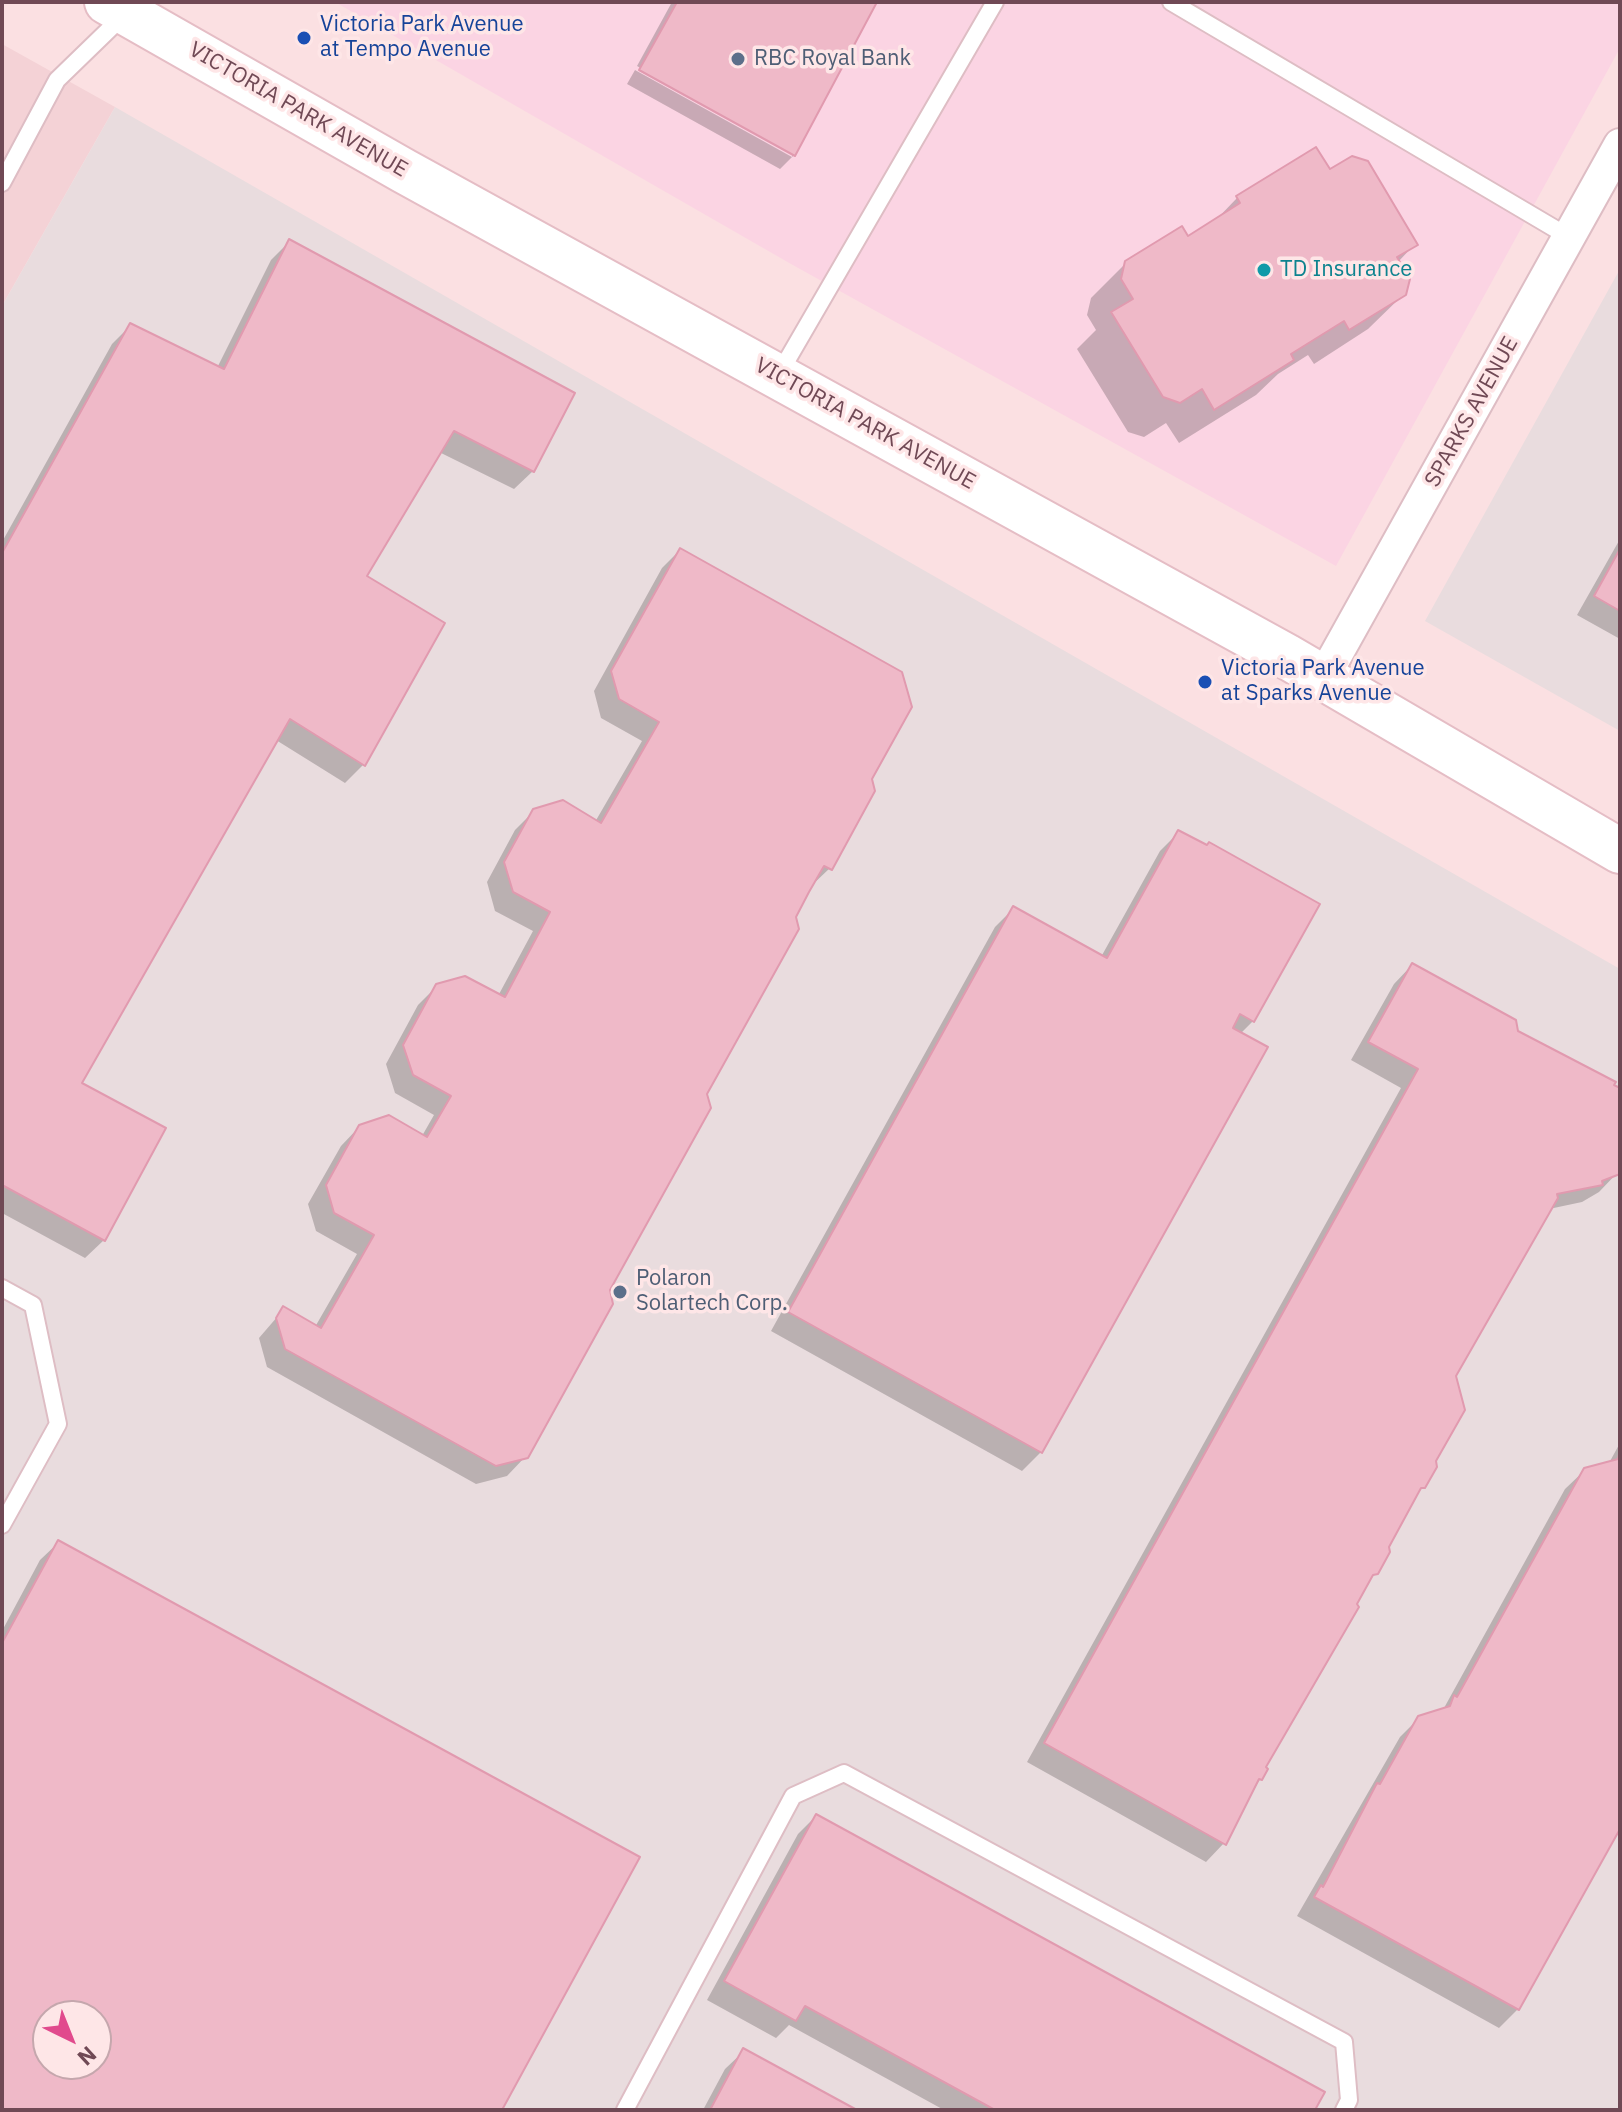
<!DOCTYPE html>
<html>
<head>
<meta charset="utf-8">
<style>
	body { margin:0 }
	#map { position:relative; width:1622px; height:2112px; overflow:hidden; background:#fbe0e2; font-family:"IBM Plex Sans",sans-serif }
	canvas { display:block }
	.frame { position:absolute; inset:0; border:4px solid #704955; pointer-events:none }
	.north { position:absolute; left:32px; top:2000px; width:80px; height:80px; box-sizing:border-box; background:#fee6e7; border:2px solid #c5a7ad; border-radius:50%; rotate:137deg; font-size:22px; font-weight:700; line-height:32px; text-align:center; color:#704955 }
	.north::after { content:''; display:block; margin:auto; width:28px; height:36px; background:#e14a8d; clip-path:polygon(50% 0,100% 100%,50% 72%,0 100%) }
</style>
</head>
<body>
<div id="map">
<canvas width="1622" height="2112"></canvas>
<div class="frame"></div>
<div class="north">N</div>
</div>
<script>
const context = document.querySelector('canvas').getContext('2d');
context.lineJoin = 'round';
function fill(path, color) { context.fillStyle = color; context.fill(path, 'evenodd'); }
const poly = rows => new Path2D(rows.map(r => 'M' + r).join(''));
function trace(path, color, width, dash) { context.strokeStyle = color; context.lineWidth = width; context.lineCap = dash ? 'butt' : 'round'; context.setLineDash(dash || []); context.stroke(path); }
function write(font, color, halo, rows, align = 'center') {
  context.font = font + ' "IBM Plex Sans",sans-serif'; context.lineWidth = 7; context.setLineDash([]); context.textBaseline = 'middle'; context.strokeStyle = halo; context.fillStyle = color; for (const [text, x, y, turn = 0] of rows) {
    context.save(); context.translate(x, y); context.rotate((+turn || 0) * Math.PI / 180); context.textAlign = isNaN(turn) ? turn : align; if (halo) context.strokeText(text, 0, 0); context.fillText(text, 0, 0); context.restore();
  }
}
fill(poly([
	[2,44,115,107,2,306]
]), '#f4d2d6');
fill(poly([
	[335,2,1620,2,1620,48,1336,566,791,264]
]), '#fbd4e3');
fill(poly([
	[115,107,1620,969,1620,2110,2,2110,2,306],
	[48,2016,96,2016,96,2064,48,2064],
	[1620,269,1620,731,1425,621]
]), '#e9dcde');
fill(poly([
	[672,2,877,2,794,155,780,169,627,84,635,70,792,157,792,152,637,66],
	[1315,150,1329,172,1415,244,1398,262,1404,294,1368,329,1314,364,1308,355,1278,374,1256,395,1179,443,1166,423,1144,437,1128,432,1077,349,1096,330,1087,315,1091,298,1127,262,1187,238,1213,223,1237,198],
	[289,242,533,471,514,489,439,452,364,576,364,764,345,783,276,740,79,1084,104,1240,85,1258,2,1213,2,542,112,344,130,326,217,368,271,260],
	[1620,539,1620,639,1577,615],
	[680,550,870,778,830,868,811,886,526,1456,507,1476,476,1484,267,1367,259,1338,284,1309,315,1327,357,1254,316,1231,308,1204,341,1146,360,1126,422,1136,434,1115,395,1093,386,1064,418,1005,437,986,498,996,533,931,495,911,487,882,515,830,534,811,595,822,642,741,601,718,594,691,662,568],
	[1179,832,1253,1021,1240,1034,1041,1452,1022,1471,771,1331,995,927,1014,908,1101,957,1160,851],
	[1412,965,1516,1032,1620,1091,1620,1170,1599,1192,1582,1202,1549,1209,1454,1376,1434,1461,1424,1486,1416,1495,1376,1573,1367,1582,1263,1768,1260,1779,1224,1843,1206,1862,1027,1762,1401,1088,1351,1060,1394,984],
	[1620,1443,1620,1825,1518,2009,1499,2028,1297,1916,1400,1737,1419,1718,1444,1708,1565,1489,1585,1470,1609,1463],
	[59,1542,500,2110,2,2110,2,1631,40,1560],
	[48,2016,96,2016,96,2064,48,2064],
	[816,1816,1313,2110,944,2110,789,2025,776,2038,707,2000,798,1834],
	[744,2051,853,2110,703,2110,725,2069]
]), '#0003');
const building = poly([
	[677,2,877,2,795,156,639,70,677,2],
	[1316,147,1330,169,1352,156,1368,161,1418,245,1397,257,1410,279,1406,295,1349,330,1344,321,1291,354,1294,360,1214,410,1202,389,1180,403,1163,397,1111,312,1133,299,1121,279,1125,261,1182,226,1188,236,1240,203,1236,196,1316,147],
	[289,239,575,393,534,472,454,431,367,576,445,623,365,766,290,719,82,1083,166,1128,105,1241,2,1185,2,553,130,323,224,369,289,239],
	[680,548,902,672,912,707,872,779,875,791,832,870,824,866,809,892,796,917,799,929,707,1094,711,1108,610,1290,613,1304,528,1458,496,1466,285,1349,276,1318,283,1306,321,1328,374,1235,334,1213,326,1185,359,1125,389,1115,427,1137,451,1096,413,1075,403,1045,436,984,465,976,505,997,550,912,513,892,504,862,533,809,563,800,601,823,659,722,619,699,611,671,680,548],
	[1620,549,1620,611,1594,596,1620,549],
	[1178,830,1207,845,1209,842,1320,904,1254,1022,1240,1014,1233,1028,1268,1047,1042,1453,788,1312,1013,906,1107,958,1178,830],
	[1412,963,1516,1020,1518,1031,1616,1082,1614,1085,1620,1088,1620,1174,1602,1181,1603,1185,1557,1194,1558,1198,1456,1376,1465,1410,1436,1461,1437,1467,1425,1488,1421,1488,1389,1547,1390,1552,1378,1574,1373,1575,1357,1604,1359,1607,1266,1767,1268,1769,1262,1780,1259,1779,1226,1845,1044,1743,1418,1069,1368,1042,1412,963],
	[1620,1450,1620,1829,1519,2010,1314,1897,1321,1885,1323,1887,1377,1783,1380,1784,1418,1716,1450,1706,1454,1695,1457,1697,1584,1468,1618,1459,1620,1450],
	[58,1540,640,1857,502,2110,2,2110,2,1643,58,1540],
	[48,2016,96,2016,96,2064,48,2064,48,2016],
	[816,1814,1325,2092,1315,2110,995,2110,805,2006,796,2021,724,1981,816,1814],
	[743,2048,857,2110,710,2110,743,2048]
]);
fill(building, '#efb9c8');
trace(building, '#e19aaf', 2);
const service = poly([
	[1171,2,1569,237],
	[2,183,57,80,124,15],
	[779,374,995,2],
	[2,1288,33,1305,58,1424,2,1525],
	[625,2110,793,1796,844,1773,1344,2042,1349,2100,1344,2110]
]);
const minor = poly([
	[1323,678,1620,145]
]);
const secondary = poly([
	[107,2,404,171,1286,656,1620,851]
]);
trace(service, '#debdc4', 20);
trace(minor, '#debdc4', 36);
trace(secondary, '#e5bdc5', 48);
trace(service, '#fff', 16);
trace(minor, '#fff', 32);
trace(secondary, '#fff', 44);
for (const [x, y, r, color] of [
	[304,38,8,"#1a4fb4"],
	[738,59,8,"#5c6f8a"],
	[1264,270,8,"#0f9aa8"],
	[1205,682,8,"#1a4fb4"],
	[620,1292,8,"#5c6f8a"]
]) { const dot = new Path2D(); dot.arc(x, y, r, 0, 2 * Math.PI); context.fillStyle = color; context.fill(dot); trace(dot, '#fee6e7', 3); }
write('22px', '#164399', '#fee6e7', [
	["Victoria Park Avenue",320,25],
	["at Tempo Avenue",320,50],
	["Victoria Park Avenue",1221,669],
	["at Sparks Avenue",1221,694]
], 'left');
write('22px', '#4e5e75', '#fee6e7', [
	["RBC Royal Bank",754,59],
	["Polaron",636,1279],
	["Solartech Corp.",636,1304]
], 'left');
write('22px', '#704955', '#fee6e7', [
	["VICTORIA PARK AVENUE",298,110,30],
	["SPARKS AVENUE",1472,412,-61],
	["VICTORIA PARK AVENUE",865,424,29]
]);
write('22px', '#0d838f', '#fee6e7', [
	["TD Insurance",1280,270]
], 'left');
</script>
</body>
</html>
